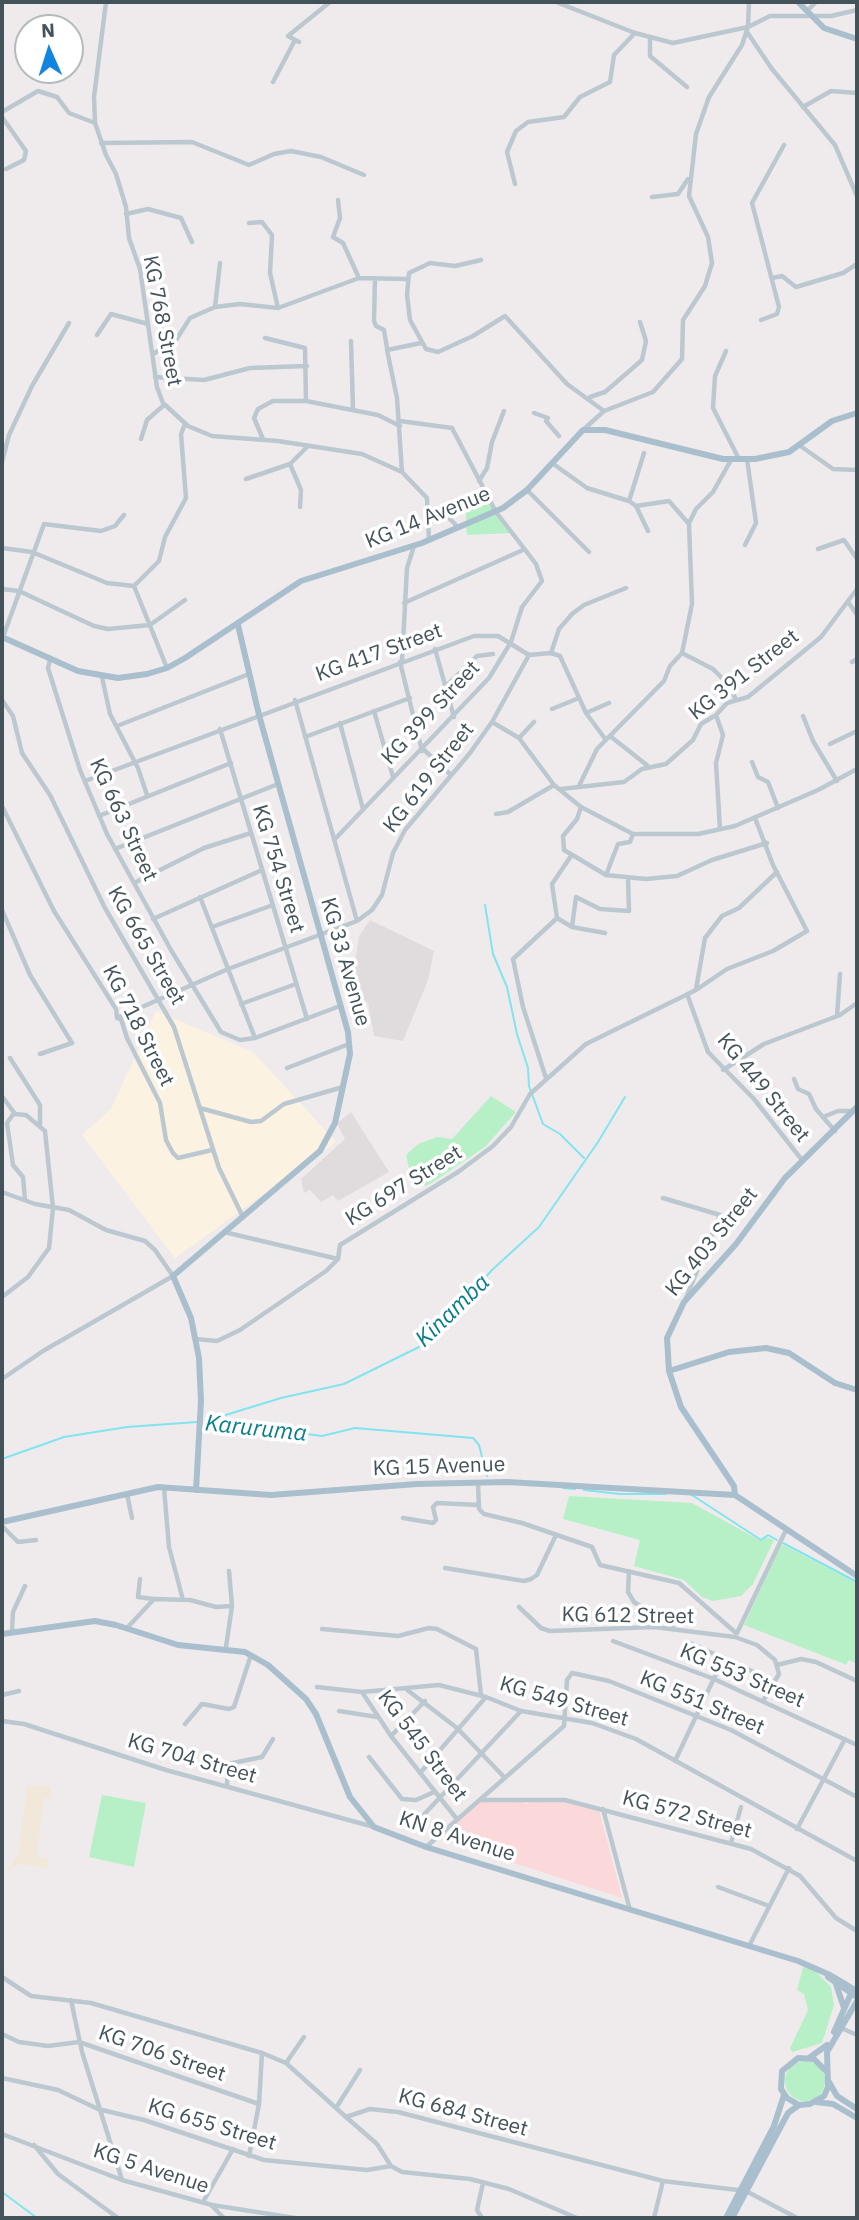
<!DOCTYPE html>
<html>
<head>
<meta charset="utf-8">
<style>
	body { margin:0 }
	#map { position:relative; width:859px; height:2220px; overflow:hidden; background:#efebec; font-family:"IBM Plex Sans",sans-serif }
	canvas { display:block }
	.frame { position:absolute; inset:0; border:4px solid #44525a; pointer-events:none }
	.north { position:absolute; left:14px; top:14px; width:70px; height:70px; box-sizing:border-box; background:#fff; border:2px solid #b4babd; border-radius:50%; rotate:357deg; font-size:19px; font-weight:700; line-height:28px; text-align:center; color:#44525a }
	.north::after { content:''; display:block; margin:auto; width:24px; height:32px; background:#1284e2; clip-path:polygon(50% 0,100% 100%,50% 72%,0 100%) }
</style>
</head>
<body>
<div id="map">
<canvas width="859" height="2220"></canvas>
<div class="frame"></div>
<div class="north">N</div>
</div>
<script>
const context = document.querySelector('canvas').getContext('2d');
context.lineJoin = 'round';
function fill(path, color) { context.fillStyle = color; context.fill(path, 'evenodd'); }
const poly = rows => new Path2D(rows.map(r => 'M' + r).join(''));
function trace(path, color, width, dash) { context.strokeStyle = color; context.lineWidth = width; context.lineCap = dash ? 'butt' : 'round'; context.setLineDash(dash || []); context.stroke(path); }
function write(font, color, halo, rows, align = 'center') {
  context.font = font + ' "IBM Plex Sans",sans-serif'; context.lineWidth = 7; context.setLineDash([]); context.textBaseline = 'middle'; context.strokeStyle = halo; context.fillStyle = color; for (const [text, x, y, turn = 0] of rows) {
    context.save(); context.translate(x, y); context.rotate((+turn || 0) * Math.PI / 180); context.textAlign = isNaN(turn) ? turn : align; if (halo) context.strokeText(text, 0, 0); context.fillText(text, 0, 0); context.restore();
  }
}
fill(poly([
	[156,1011,253,1052,336,1142,175,1258,82,1135,111,1109]
]), '#fcf2e2');
fill(poly([
	[370,920,434,951,428,980,403,1041,374,1036,368,1003,363,999,354,969,359,936],
	[351,1112,389,1172,338,1201,333,1195,321,1202,310,1190,304,1193,301,1179,345,1139,337,1123]
]), '#e0dcde');
fill(poly([
	[482,1799,523,1800,526,1804,536,1800,565,1800,599,1810,622,1898,440,1839]
]), '#fbd9da');
fill(poly([
	[484,494,494,511,466,523,466,502],
	[495,513,511,533,467,535,466,526],
	[491,1096,516,1112,485,1147,433,1182,426,1186,418,1183,410,1172,406,1155,418,1144,437,1137,452,1139],
	[569,1496,692,1503,761,1541,766,1537,774,1540,753,1584,741,1596,713,1601,702,1597,684,1580,634,1566,640,1540,563,1519],
	[781,1544,857,1583,857,1664,849,1660,846,1665,842,1663,744,1625],
	[102,1795,146,1803,134,1867,89,1857],
	[803,1967,814,1970,831,1987,834,2005,822,2043,792,2052,790,2048,808,2010,804,1994,797,1990],
	'785 2081a20 20 0 1 1 40 0a20 20 0 1 1-40 0Z'
]), '#b7f0c6');
fill(poly([
	[27,1785,50,1786,52,1799,44,1798,37,1857,48,1859,47,1868,20,1864,7,1870,18,1855]
]), '#f2e8da');
trace(poly([
	[485,905,493,954,507,987,517,1034,528,1068,529,1086,543,1124,560,1134,584,1158],
	[206,1421,281,1398,344,1384,419,1347,436,1333,492,1270,539,1227,598,1142,625,1097],
	[210,1421,322,1436,355,1428,473,1438,479,1445,487,1476],
	[2,1459,64,1437,127,1427,197,1422],
	[563,1488,575,1489],
	[584,1490,620,1494,666,1494],
	[692,1495,761,1540,768,1535,777,1540],
	[783,1543,857,1582],
	[2,2192,37,2218]
]), '#82e4ee', 2);
trace(poly([
	[106,2,94,97,95,123,106,155,116,174,126,207,129,238,140,269,157,387,163,403,188,426,212,436,278,441,362,454,402,472,427,498,429,540],
	[556,2,635,33,673,43,748,27,770,16,831,16,857,10],
	[807,11,816,2],
	[747,32,772,69,835,145,857,196],
	[650,38,650,56,687,87],
	[299,42,288,36,330,2],
	[273,82,295,40],
	[803,107,831,91,857,93],
	[2,112,38,91,57,97,69,113,95,123],
	[2,117,26,151,24,160,6,169],
	[101,143,192,142,249,165,274,154,291,151,321,157,364,175],
	[515,184,507,152,516,131,528,122,564,117,580,97,610,82,614,55,635,33],
	[652,197,678,194,688,179],
	[338,200,340,218,333,237,343,243,359,278],
	[126,214,148,209,181,218,192,242],
	[249,223,262,222,272,235,270,273,278,308],
	[481,260,455,266,430,263,409,273,407,295,410,320,426,349,438,352,473,336,505,316,567,384,604,411],
	[375,278,374,321,376,326,384,330,387,348],
	[772,278,782,276,796,287,843,273,857,264],
	[215,307,220,263],
	[761,320,777,314,779,307,752,203,784,145],
	[97,335,111,314,148,324],
	[265,338,305,348,306,401,378,415,400,426],
	[351,341,353,409],
	[726,351,715,376,713,408,739,459],
	[153,354,176,340,190,318,215,307,240,304,278,308,359,278,406,279],
	[155,377,204,380,250,368,307,366],
	[590,397,605,392,642,360,646,341,640,322],
	[534,413,548,418,546,421,559,436],
	[584,429,604,411,653,392,682,359,683,320,705,286,712,263,708,237,689,196,696,134,709,97,742,45,748,27,749,2],
	[141,439,147,420,164,405],
	[263,439,254,418,258,409,273,401,306,401],
	[799,445,833,469,857,470],
	[2,462,9,435,32,386,69,323],
	[552,463,587,488,629,501,636,506,669,501,689,524,692,604,682,653,670,666,664,681,597,749,579,786],
	[290,464,301,490,300,507],
	[402,472,397,398,387,350,421,343],
	[246,479,290,464,308,446],
	[479,481,487,468,492,442,504,411],
	[527,490,589,552],
	[629,501,644,453],
	[636,506,648,531],
	[430,510,449,518,458,527],
	[689,523,696,509,713,492,731,460],
	[745,545,756,523,747,459],
	[2,548,32,552,107,583,134,586],
	[818,549,844,540,857,559],
	[134,586,159,561,165,537,186,498,181,434,185,424],
	[134,586,167,668],
	[2,589,19,591,94,626,108,629,150,625,185,600],
	[404,603,523,550],
	[849,603,857,615],
	[3,637,44,524,101,531,115,526,124,515],
	[435,649,454,717],
	[551,653,560,656,586,713,606,740],
	[551,653,559,629,572,614,584,605,626,588],
	[682,653,713,669,729,685,736,700],
	[50,660,48,668,80,770,107,834,171,950,221,1032,240,1040,255,1038,340,1006],
	[402,661,407,568,414,546],
	[400,662,422,751],
	[852,662,857,659],
	[102,677,110,714,138,768,147,795],
	[445,687,477,656,493,654],
	[2,700,13,716,22,753,50,795,105,908,174,1027,219,1168,243,1217],
	[295,700,357,921],
	[552,709,579,698],
	[374,711,393,777],
	[586,713,609,703],
	[716,715,723,735,716,763,720,829],
	[803,716,813,741,837,781],
	[492,722,519,738,554,785,581,807,633,834,698,834,735,826,818,790,857,769],
	[340,723,363,809],
	[117,726,249,674],
	[220,729,307,1019],
	[610,736,648,766],
	[305,737,410,698],
	[519,738,534,722],
	[830,744,857,731],
	[423,749,451,775],
	[752,762,758,777,768,782,778,808],
	[85,781,474,636,498,636,529,655,551,653],
	[561,789,624,782,642,769,666,764,693,740,701,724,716,715,727,703,748,697,821,637,857,589],
	[2,806,54,911,116,1009,117,1018,121,1019,127,1038,160,1103,166,1140,173,1153,178,1158,212,1150],
	[581,807,577,819,563,836,564,850,606,875,646,879,677,876,712,860,767,843],
	[496,814,508,812,554,785],
	[99,816,231,763],
	[335,839,489,678,511,642,522,607,542,581,536,564,496,512,452,428,400,421],
	[115,849,278,784],
	[571,856,552,884,557,918,572,927,605,933],
	[606,875,618,844,630,842,633,834],
	[134,883,204,848,251,833],
	[200,897,255,1038],
	[2,910,30,975,72,1043,40,1054],
	[153,919,262,870],
	[212,927,273,905],
	[572,927,576,897,600,909,629,911,628,877],
	[696,989,705,938,722,916,739,908,777,872],
	[687,994,708,1052,754,1099,802,1160],
	[241,1004,296,984],
	[837,1016,840,974],
	[117,1018,228,969,357,921,372,910,382,895,393,853,405,830,470,753,492,722,529,655],
	[10,1058,40,1105,40,1124],
	[287,1068,349,1044],
	[723,1070,764,1044,840,1015,857,1003],
	[546,1078,523,1007,513,959,557,918],
	[794,1079,798,1089,809,1094,816,1109,835,1131],
	[2,1096,15,1114,26,1115,45,1131,53,1208,49,1248,28,1277,2,1297],
	[200,1108,251,1122,261,1121,284,1104,343,1087],
	[14,1113,7,1123,13,1165,23,1177,25,1200],
	[823,1117,838,1111,854,1111],
	[2,1192,35,1204,69,1210,106,1230,145,1241,155,1250,173,1276,43,1351,2,1379],
	[663,1198,720,1215,686,1298],
	[224,1232,338,1259],
	[196,1339,217,1341,240,1330,326,1271,338,1259,340,1245,458,1172,493,1146,511,1127,530,1094,586,1044,696,990,727,969,773,951,807,931,773,865,755,818],
	[478,1483,479,1509,484,1514,522,1523,592,1547,600,1565,679,1583,736,1633],
	[164,1488,169,1547,183,1600],
	[127,1494,132,1518],
	[403,1518,433,1523,436,1520,433,1507,437,1503,479,1505],
	[2,1526,18,1542,36,1540],
	[445,1568,524,1581,531,1579,537,1575,556,1535],
	[629,1571,628,1592,634,1602,673,1627],
	[140,1579,138,1597,153,1599],
	[519,1607,541,1628,550,1631,654,1627,735,1637,757,1645,775,1660,779,1674,763,1701],
	[127,1628,154,1599,190,1600,216,1607,232,1606],
	[322,1629,398,1636,429,1628,437,1629,476,1649,481,1695],
	[12,1632,13,1612,25,1586],
	[737,1633,786,1530],
	[613,1641,714,1679,857,1745],
	[690,1643,756,1673],
	[226,1647,232,1606,229,1571],
	[777,1665,801,1659,816,1662,857,1681],
	[317,1687,362,1692,439,1685,486,1697,521,1711,592,1723,636,1739,857,1861],
	[406,1689,457,1728,505,1778],
	[362,1692,391,1736,456,1818],
	[2,1695,19,1691],
	[339,1711,377,1717],
	[2,1721,24,1724,166,1770,374,1827],
	[185,1724,202,1704,229,1709,234,1707,251,1655],
	[391,1736,425,1701],
	[369,1757,402,1799,416,1800,434,1792],
	[675,1761,724,1657],
	[420,1773,486,1697],
	[227,1785,228,1764,262,1757,273,1739],
	[480,1800,565,1800,751,1849,800,1876,836,1918,857,1931],
	[603,1809,630,1910],
	[416,1823,521,1711],
	[797,1829,845,1739],
	[731,1843,741,1807],
	[426,1847,564,1726,567,1680,572,1673,609,1681,731,1730,857,1797],
	[718,1887,769,1906],
	[749,1946,789,1868],
	[2,1977,31,1996,91,2003,262,2053,286,2063,346,2117,370,2109,398,2112,663,2181,746,2191,797,2218],
	[71,2000,82,2052,122,2180],
	[839,2027,857,2035],
	[2,2034,19,2042,48,2046,79,2042,259,2104,249,2156],
	[286,2063,304,2037],
	[2,2078,58,2090,98,2109,144,2120,264,2160,367,2170,391,2166,402,2172,470,2179,509,2189,577,2218],
	[259,2104,262,2053],
	[336,2108,360,2070],
	[346,2117,377,2144,391,2166],
	[2,2134,122,2180,212,2205,295,2218],
	[34,2145,58,2174,118,2218],
	[203,2202,233,2149],
	[212,2206,224,2218],
	[482,2218,477,2210,483,2183],
	[654,2218,663,2181]
]), '#bcc8cf', 4.5);
trace(poly([
	[798,2,824,28,857,39],
	[2,637,78,671,118,678,147,674,167,668,185,658,301,581,422,543,503,508,527,490,583,430,605,430,723,459,755,459,789,452,832,421,857,413],
	[669,1371,729,1352,766,1348,789,1353,835,1383,857,1390],
	[196,1490,201,1401,199,1358,191,1318,173,1276,320,1151,335,1123,350,1054,348,1032,259,715,238,625],
	[735,1495,734,1486,681,1407,669,1371,667,1338,684,1302,736,1244,785,1178,857,1107],
	[2,1522,158,1487,271,1495,417,1484,507,1482,735,1495,857,1576],
	[2,1634,95,1621,116,1625,178,1645,245,1652,268,1665,306,1699,316,1714,350,1797,374,1827,426,1847,798,1961,830,1975,857,1991],
	[828,1977,857,1997],
	[836,1984,844,2008],
	[834,2032,853,1989],
	[809,2058,827,2045],
	[826,2071,814,2059,798,2058,782,2071,781,2089,787,2098,799,2105,810,2104,824,2096,828,2087,827,2052,857,2001],
	[829,2082,837,2096,857,2109],
	[816,2102,833,2104,857,2118],
	[726,2218,774,2126,784,2095],
	[732,2218,788,2113,799,2105]
]), '#aabfcd', 6);
write('21px', '#44525a', '#fff', [
	["KG 768 Street",162,321,79],
	["KG 14 Avenue",428,518,-22],
	["KG 417 Street",379,653,-20],
	["KG 391 Street",744,675,-38],
	["KG 399 Street",431,713,-47],
	["KG 619 Street",429,778,-52],
	["KG 663 Street",123,820,65],
	["KG 754 Street",278,869,73],
	["KG 665 Street",146,946,60],
	["KG 33 Avenue",345,962,74],
	["KG 718 Street",138,1026,63],
	["KG 449 Street",763,1088,51],
	["KG 697 Street",404,1186,-32],
	["KG 403 Street",712,1242,-51],
	["KG 15 Avenue",439,1467,-2],
	["KG 612 Street",628,1616,1],
	["KG 553 Street",742,1676,23],
	["KG 549 Street",564,1702,16],
	["KG 551 Street",702,1703,23],
	["KG 545 Street",422,1746,53],
	["KG 704 Street",192,1759,16],
	["KG 572 Street",687,1815,15],
	["KN 8 Avenue",457,1837,18],
	["KG 706 Street",162,2054,19],
	["KG 684 Street",463,2113,15],
	["KG 655 Street",212,2125,17],
	["KG 5 Avenue",151,2169,18]
]);
write('italic 23px', '#097e8b', '#fff', [
	["Kinamba",453,1311,-44],
	["Karuruma",256,1429,6]
]);
</script>
</body>
</html>
